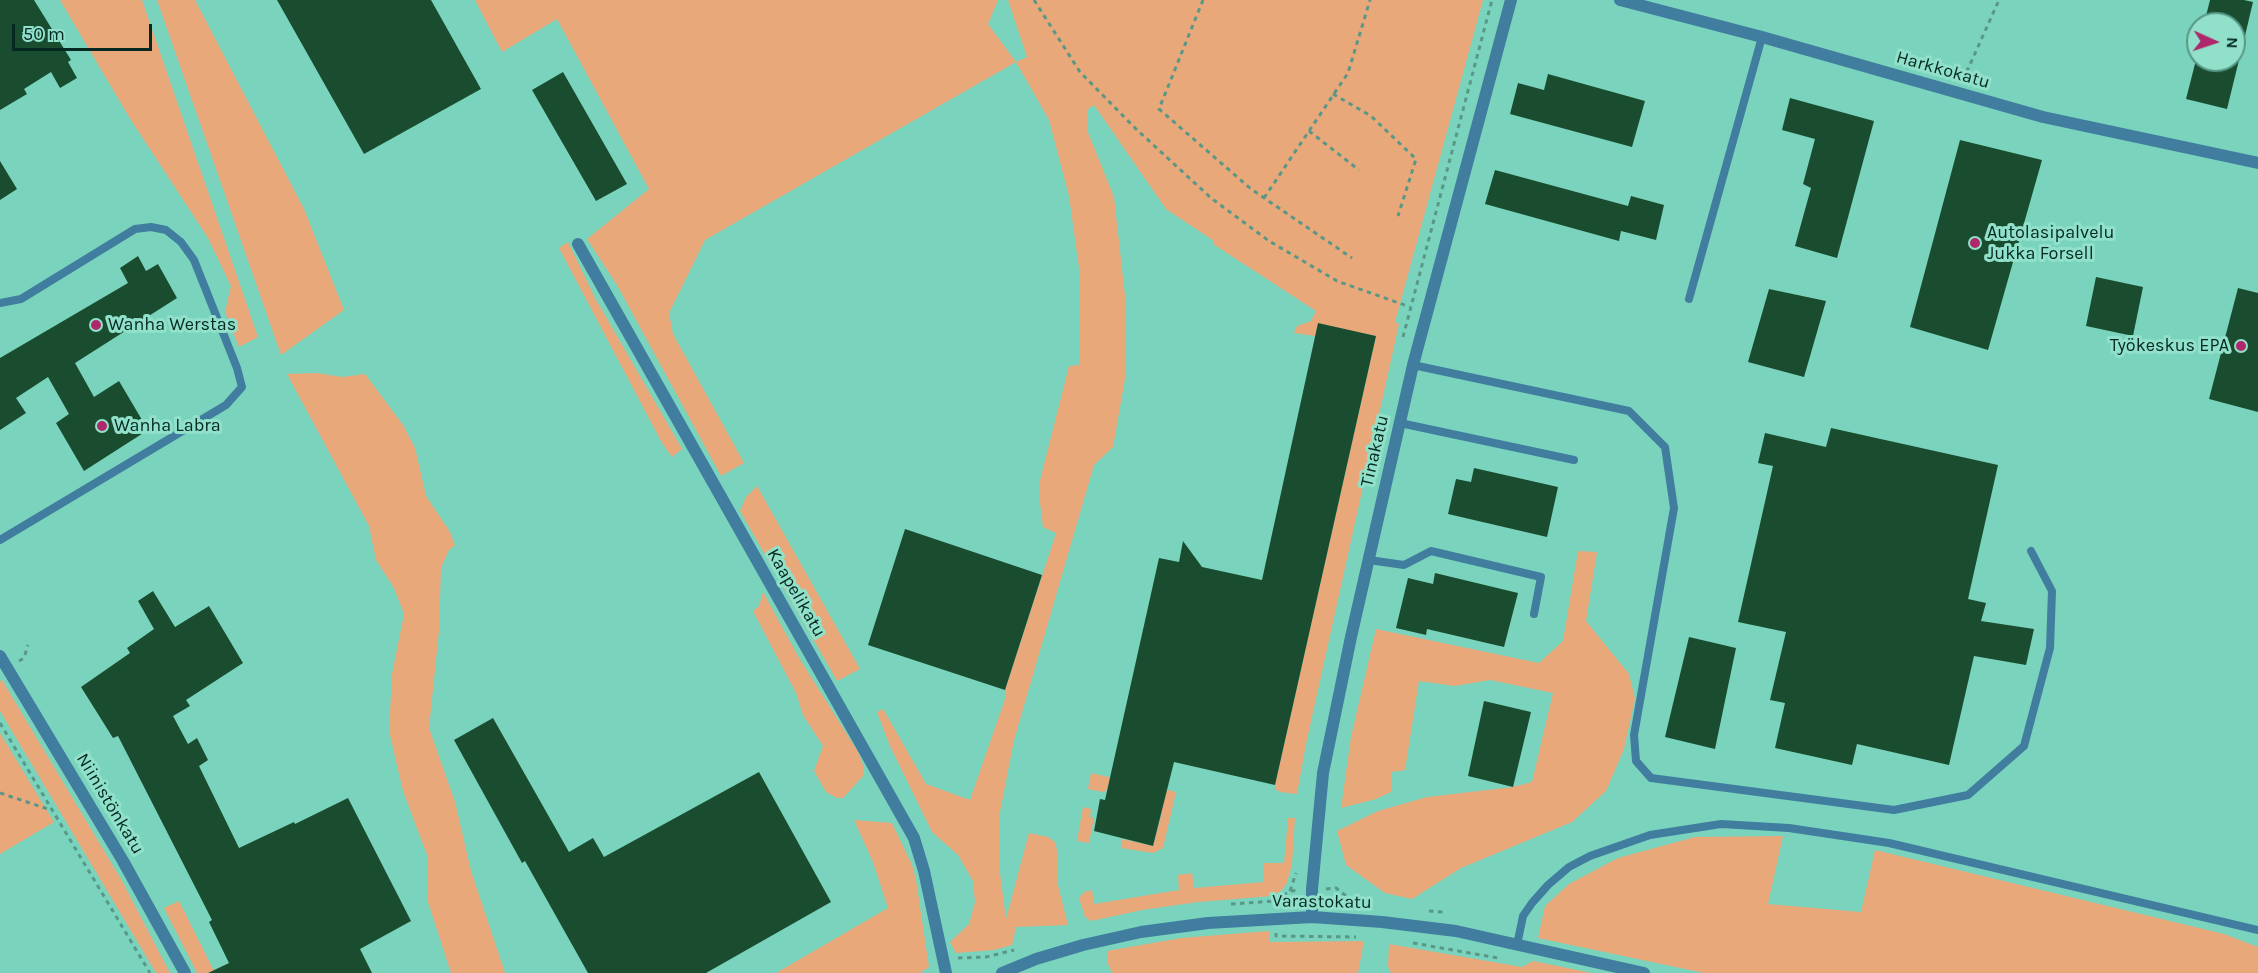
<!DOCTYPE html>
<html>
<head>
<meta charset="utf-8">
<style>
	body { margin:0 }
	#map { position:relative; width:2258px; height:973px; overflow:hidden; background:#90e0ca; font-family:Karla,sans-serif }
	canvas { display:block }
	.north { position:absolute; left:2186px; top:12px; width:60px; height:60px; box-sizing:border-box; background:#90e0ca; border:2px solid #589786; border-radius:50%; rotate:93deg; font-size:16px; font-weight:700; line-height:24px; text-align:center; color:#052921 }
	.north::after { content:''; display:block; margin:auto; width:21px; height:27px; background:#b0286c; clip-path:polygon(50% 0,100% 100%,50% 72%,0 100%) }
	.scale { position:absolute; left:12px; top:24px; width:140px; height:27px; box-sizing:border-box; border:3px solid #052921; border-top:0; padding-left:8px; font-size:18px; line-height:21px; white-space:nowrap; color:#052921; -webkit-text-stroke:4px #90e0ca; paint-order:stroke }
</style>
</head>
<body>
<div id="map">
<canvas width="2258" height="973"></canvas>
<div class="north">N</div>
<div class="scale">50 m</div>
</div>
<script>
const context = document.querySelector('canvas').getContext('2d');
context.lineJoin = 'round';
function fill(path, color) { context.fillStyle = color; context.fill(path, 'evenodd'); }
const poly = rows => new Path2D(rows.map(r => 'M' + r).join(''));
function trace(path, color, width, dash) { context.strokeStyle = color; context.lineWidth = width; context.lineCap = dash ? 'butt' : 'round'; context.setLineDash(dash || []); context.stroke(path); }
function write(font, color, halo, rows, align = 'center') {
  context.font = font + ' Karla,sans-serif'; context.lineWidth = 6; context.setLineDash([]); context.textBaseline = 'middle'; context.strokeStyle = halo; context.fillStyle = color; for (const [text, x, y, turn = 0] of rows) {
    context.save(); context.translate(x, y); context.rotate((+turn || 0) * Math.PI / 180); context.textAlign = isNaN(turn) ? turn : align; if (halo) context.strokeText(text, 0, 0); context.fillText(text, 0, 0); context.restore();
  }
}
fill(poly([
	[0,0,2258,0,2258,973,0,973],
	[2198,24,2234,24,2234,60,2198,60]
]), '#7ad4bd');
fill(poly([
	[60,0,142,0,258,337,239,347,225,312,231,286,208,238,129,117],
	[157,0,195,0,304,209,344,310,281,355],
	[475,0,998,0,988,24,1016,62,1027,57,1008,0,1483,0,1395,322,1399,324,1306,744,1297,794,1280,792,1275,789,1275,785,1376,336,1318,324,1315,336,1294,333,1297,326,1311,321,1316,311,1213,244,1214,241,1166,209,1094,105,1087,110,1087,130,1114,197,1126,305,1126,373,1113,447,1094,465,1014,740,1000,812,999,866,1006,919,1029,833,1048,837,1055,842,1057,850,1057,881,1068,925,1016,927,1012,945,994,950,956,953,950,942,969,924,975,902,973,881,958,855,932,832,890,746,877,712,883,709,926,784,970,800,1005,699,1005,690,1056,533,1043,527,1039,495,1040,480,1069,366,1079,365,1080,275,1069,196,1049,120,1016,62,705,240,669,313,673,334,744,463,721,476,617,285,587,239,649,189,557,19,502,52],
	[568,242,595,298,682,449,672,457,662,443,559,248],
	[317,373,342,377,365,374,403,425,415,448,426,496,450,532,455,545,449,550,441,568,439,631,429,728,455,802,471,871,505,973,451,973,427,899,427,855,403,791,389,731,392,674,404,614,394,588,376,560,369,526,287,374],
	[757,486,860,669,837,681,740,511,746,497],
	[1578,551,1597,552,1586,621,1629,674,1635,699,1624,749,1606,791,1572,822,1461,868,1412,899,1385,893,1346,865,1337,831,1378,811,1427,797,1513,787,1532,782,1553,693,1490,680,1455,686,1419,681,1405,770,1392,772,1391,792,1376,799,1341,808,1351,737,1376,629,1539,663,1563,641],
	[763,592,799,658,858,752,863,765,863,776,843,798,837,798,826,792,814,771,823,746,803,715,796,693,753,611,759,606],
	[2,680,122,881,170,973,156,973,0,711,0,681],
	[0,733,54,822,0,854],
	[1091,773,1122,780,1121,787,1108,785,1106,791,1103,792,1088,789],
	[1160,788,1176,792,1163,848,1153,853,1121,848,1122,839,1153,846,1162,812],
	[1083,807,1091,809,1090,817,1094,818,1089,843,1077,841],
	[1288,818,1295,818,1292,864,1287,883,1281,891,1272,896,1198,902,1142,910,1091,921,1085,917,1079,898,1084,892,1092,890,1094,904,1179,890,1178,875,1192,873,1194,888,1264,882,1263,863,1284,863],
	[854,820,892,823,912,865,916,880,929,967,920,973,776,973,888,908,873,862],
	[1783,836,1768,904,1861,912,1875,850,2224,934,2258,947,2258,973,1704,973,1538,938,1545,906,1569,884,1618,858,1695,837],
	[179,901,215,973,197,973,164,908],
	[1269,931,1269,942,1364,941,1358,973,1112,973,1108,964,1107,951,1181,938],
	[1389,944,1522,967,1533,961,1592,973,1391,973,1388,966]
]), '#e9a87a');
fill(poly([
	[0,0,34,0,71,60,68,62,77,78,60,88,51,72,24,89,27,94,0,110],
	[277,0,431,0,481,89,364,154],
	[2210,0,2244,0,2253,2,2240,57,2234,56,2234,24,2204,24],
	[2196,60,2239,60,2227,109,2186,99],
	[563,72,627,184,596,201,532,90],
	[1548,74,1645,101,1632,147,1510,114,1518,83,1544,90],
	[1790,98,1874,121,1837,258,1795,246,1811,188,1803,184,1815,139,1782,130],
	[1960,140,2042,160,1988,350,1910,327],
	[0,161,17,189,0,200],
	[1495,170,1628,206,1631,196,1664,205,1656,240,1621,231,1619,241,1485,204],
	[138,256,146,271,158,264,177,298,75,363,94,397,119,381,148,430,84,471,56,423,69,414,48,377,16,398,26,413,0,430,0,358,128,283,120,268],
	[2096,277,2143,287,2133,336,2086,326],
	[2238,288,2258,293,2258,412,2209,399],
	[1769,289,1826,301,1804,377,1748,362],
	[1318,323,1376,336,1275,785,1174,762,1153,846,1094,831,1100,799,1105,800,1159,558,1179,562,1183,541,1202,567,1262,580],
	[1831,428,1998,465,1968,599,1986,603,1981,621,2034,629,2026,665,1974,656,1949,765,1857,744,1852,765,1775,748,1785,703,1770,700,1786,632,1738,622,1773,466,1758,463,1765,433,1826,447],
	[1474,468,1558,487,1547,537,1448,514,1456,479,1471,482],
	[905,529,1042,575,1005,690,868,645],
	[1435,573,1518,593,1504,647,1427,629,1426,635,1396,628,1408,578,1433,584],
	[153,591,175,627,209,606,243,663,186,700,190,706,173,716,188,744,197,738,208,760,199,766,239,848,294,822,295,824,348,798,411,921,360,949,372,973,208,973,229,963,209,922,212,920,118,736,113,738,81,687,130,653,127,648,154,629,138,601],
	[1689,637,1736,648,1715,749,1665,737],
	[1484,701,1531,712,1513,787,1468,776],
	[493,718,569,852,593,838,604,857,759,772,831,902,706,973,588,973,525,861,522,863,454,740]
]), '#1a4d30');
trace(poly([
	[1034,0,1080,72,1136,129,1211,198,1269,241,1337,281,1410,307],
	[1203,0,1159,109,1251,189,1352,258],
	[1963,80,1999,0],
	[1333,94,1371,116,1416,159,1398,216],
	[1309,131,1359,170],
	[1264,198,1348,73,1370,0],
	[1403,337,1492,0],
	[19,661,24,658,28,645],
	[0,723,150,973],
	[0,793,51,810],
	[1326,889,1336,888,1351,900,1363,904],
	[1290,891,1296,873],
	[1231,904,1275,901,1290,891,1299,890],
	[1429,911,1443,912,1445,915],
	[1276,933,1276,936,1356,937],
	[1413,943,1498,958],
	[958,958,986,957,1014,950]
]), '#599787', 3, [4.5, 4.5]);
trace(poly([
	[1689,299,1762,37],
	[0,303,21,299,135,229,151,227,166,230,181,242,194,260,237,368,242,387,226,405,0,540],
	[1413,365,1629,411,1665,447,1674,508,1634,735,1636,761,1651,778,1894,810,1968,795,2024,746,2050,648,2052,591,2031,551],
	[1400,423,1574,460],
	[1369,560,1404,565,1431,551,1541,577,1534,614],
	[1517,945,1523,916,1532,903,1548,885,1569,867,1590,856,1650,835,1721,824,1789,828,1889,843,2258,930]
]), '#407d9f', 8);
trace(poly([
	[1620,0,1762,37,2043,117,2258,163],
	[578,244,914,838,924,871,946,973],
	[1312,917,1312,889,1323,773,1351,637,1413,365,1511,0],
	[1002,973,1036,959,1083,945,1141,932,1208,923,1312,917,1382,922,1456,931,1644,973]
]), '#407d9f', 12);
trace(poly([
	[0,656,123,861,185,973]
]), '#407d9f', 12);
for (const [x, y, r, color] of [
	[1975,243,6,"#b0286c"],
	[96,325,6,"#b0286c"],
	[2241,346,6,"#b0286c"],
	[102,426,6,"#b0286c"]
]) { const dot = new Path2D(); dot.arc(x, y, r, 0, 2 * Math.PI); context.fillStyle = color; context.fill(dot); trace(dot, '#90e0ca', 2); }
write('18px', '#052921', '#90e0ca', [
	["Harkkokatu",1943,70,16],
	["Tinakatu",1375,451,-77],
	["Kaapelikatu",796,593,60],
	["Niinistönkatu",110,804,59],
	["Varastokatu",1322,902,1]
]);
write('18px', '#052921', '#90e0ca', [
	["Autolasipalvelu",1987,233],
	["Jukka Forsell",1987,254],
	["Wanha Werstas",108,325],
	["Työkeskus EPA",2229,346,"right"],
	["Wanha Labra",114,426]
], 'left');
</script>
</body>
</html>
